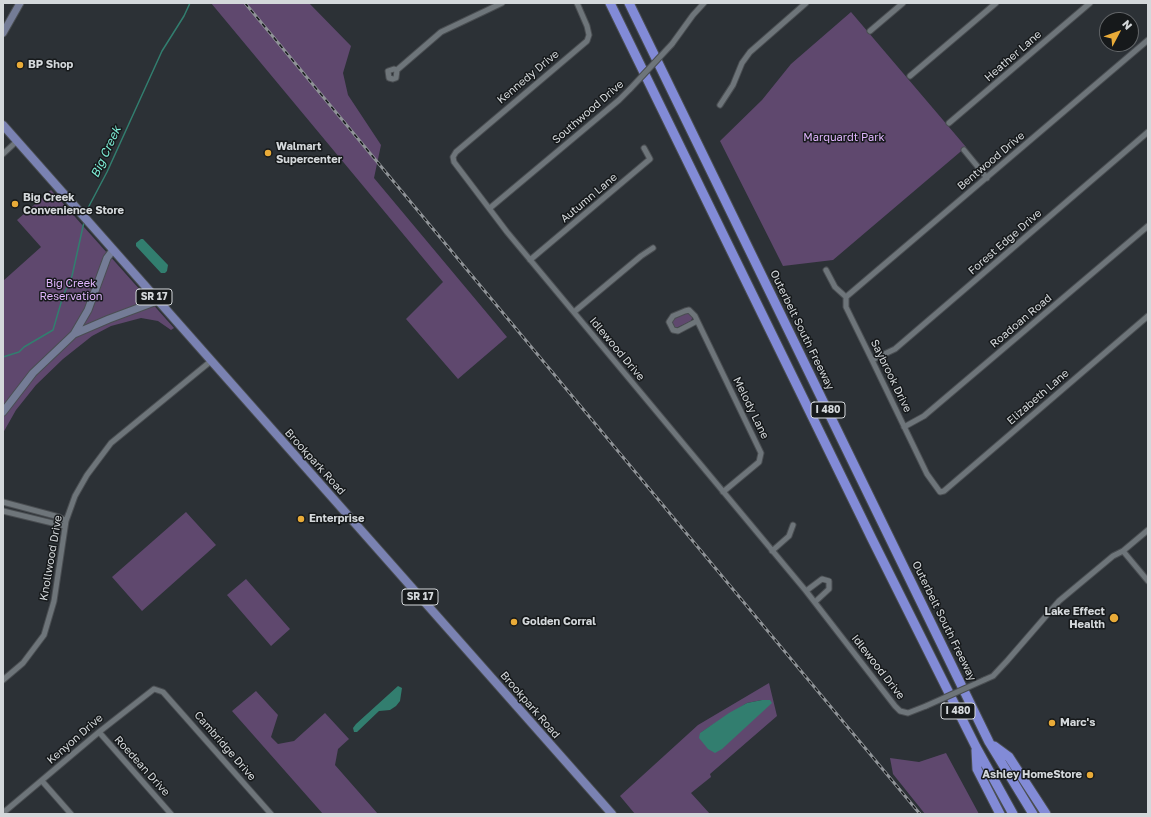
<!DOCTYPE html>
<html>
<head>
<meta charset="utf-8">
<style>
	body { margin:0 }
	#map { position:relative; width:1151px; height:817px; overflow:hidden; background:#2c3136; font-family:"Golos Text",sans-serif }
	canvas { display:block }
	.frame { position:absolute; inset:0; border:4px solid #d4d8db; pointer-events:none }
	.north { position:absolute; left:1099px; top:12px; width:40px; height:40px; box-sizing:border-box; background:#16191b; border:1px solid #626568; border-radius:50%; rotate:49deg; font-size:11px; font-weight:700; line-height:16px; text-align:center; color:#d4d8db }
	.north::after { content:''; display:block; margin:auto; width:14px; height:18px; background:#e9ab38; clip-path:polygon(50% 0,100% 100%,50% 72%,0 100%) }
</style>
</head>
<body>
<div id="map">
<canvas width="1151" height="817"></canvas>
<div class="frame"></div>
<div class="north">N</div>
</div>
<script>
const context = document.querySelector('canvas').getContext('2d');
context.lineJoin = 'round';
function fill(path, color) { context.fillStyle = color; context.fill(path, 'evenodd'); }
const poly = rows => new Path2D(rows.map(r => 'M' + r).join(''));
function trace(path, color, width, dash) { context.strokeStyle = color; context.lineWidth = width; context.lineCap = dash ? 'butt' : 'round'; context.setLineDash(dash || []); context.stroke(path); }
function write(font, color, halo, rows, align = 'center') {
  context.font = font + ' "Golos Text",sans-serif'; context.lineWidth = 3; context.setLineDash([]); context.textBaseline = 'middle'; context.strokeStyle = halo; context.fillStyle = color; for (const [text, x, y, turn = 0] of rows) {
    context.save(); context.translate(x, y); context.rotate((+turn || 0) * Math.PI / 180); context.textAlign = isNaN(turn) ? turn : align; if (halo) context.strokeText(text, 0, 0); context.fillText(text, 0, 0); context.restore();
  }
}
fill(poly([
	[211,3,309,3,351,46,343,73,348,95,381,145,374,178,507,337,458,379,406,319,443,282],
	[851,12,966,147,833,260,783,266,720,141,762,100,791,64],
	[51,190,174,328,171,330,158,321,141,318,111,326,92,336,63,359,36,385,16,410,3,433,3,281,41,247,17,220],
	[689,312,693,316,691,321,676,328,673,327,671,320,673,319],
	[186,512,216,545,142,611,112,577],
	[246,579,290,629,271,646,227,595],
	[769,683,777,716,710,774,711,777,691,793,710,814,635,814,620,796,698,725],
	[762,700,770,700,700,733,747,703],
	[256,691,278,715,271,737,278,744,294,741,325,713,349,739,338,749,335,765,378,814,323,814,232,711],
	[946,753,979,814,925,814,893,774,890,758,919,762]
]), '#5f486e');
fill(poly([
	[141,239,143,239,168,265,167,271,165,273,161,273,136,246,136,243],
	[398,686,402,688,400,701,396,706,390,710,379,711,357,732,354,732,353,728,356,724],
	[762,700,770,700,772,703,722,749,715,753,708,749,699,738,700,733,729,713,747,703]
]), '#327e6f');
trace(poly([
	[86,215,88,208,107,172,162,51,184,16,190,3],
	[3,357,19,352,24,347,53,330,63,296,72,276,84,222]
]), '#327e6f', 1.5);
const street = poly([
	[577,3,587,26,589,35,587,41,456,152,453,157,454,162,507,232,806,591,895,706,900,711,908,713,926,706],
	[870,31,903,3],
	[672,44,693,15,704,3],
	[397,70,394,69,388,71,389,78,393,79,396,78,397,70,441,32,502,3],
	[910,76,996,3],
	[720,105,733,85,742,63,750,52,806,3],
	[949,123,1090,3],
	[964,150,987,178],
	[3,154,17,141],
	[490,208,619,100,630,89],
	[530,260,650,159,644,148],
	[826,270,835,287,846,297,846,307,872,360,927,474,940,492,944,491,1148,316],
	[846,297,1148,40],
	[574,312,641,256,653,248],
	[697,321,678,331,673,330,669,322,673,316,685,311,689,310,695,316,761,453,759,462,723,492],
	[872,360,895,349,1148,132],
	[904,427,924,416,1148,226],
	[3,502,59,517,66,521],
	[3,511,65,526],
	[772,551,789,536,793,525],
	[1123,551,1148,581],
	[806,591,822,579,829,581,829,589,815,602],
	[3,680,23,663,44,635,54,601,66,521,75,496,87,475,111,443,211,361],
	[984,680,993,676,1007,661,1059,601,1113,556,1123,551,1148,530],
	[99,732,171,814],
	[42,781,71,814],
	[3,813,99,732,154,689,163,692,271,814]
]);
const secondary = poly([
	[3,33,20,3],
	[74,334,109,319,157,301],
	[3,412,33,373,74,334,88,310,107,258,113,250]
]);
const primary = poly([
	[3,125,612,814]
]);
const highway = poly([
	[610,3,872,539,976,747,1013,814],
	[629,3,989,742,1033,814],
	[994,746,1009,757,1046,814],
	[976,750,977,769,1000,814]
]);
trace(street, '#4a4e52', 7);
trace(secondary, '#4a4e52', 9);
trace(primary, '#4a4e52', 10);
trace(highway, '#4a4e52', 11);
trace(street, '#6e757a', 5);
trace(secondary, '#747c96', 7);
trace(primary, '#7a82b2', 8);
trace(highway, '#828bd7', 9);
const rail = poly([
	[245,3,920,814]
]);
trace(rail, '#8f9397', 3);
trace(rail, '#16191b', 1.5, [4.5]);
const streetBridge = poly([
	[630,89,672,44],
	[926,706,984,680]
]);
trace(streetBridge, '#4a4e52', 7, []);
trace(streetBridge, '#6e757a', 5);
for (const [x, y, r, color] of [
	[20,65,4,"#e9ab38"],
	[268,153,4,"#e9ab38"],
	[15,204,4,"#e9ab38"],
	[301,519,4,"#e9ab38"],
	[1114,618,5,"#e9ab38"],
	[514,622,4,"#e9ab38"],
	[1052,723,4,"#e9ab38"],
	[1090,775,4,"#e9ab38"]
]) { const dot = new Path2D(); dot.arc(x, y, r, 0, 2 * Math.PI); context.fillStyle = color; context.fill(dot); trace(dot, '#16191b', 1.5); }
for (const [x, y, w] of [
	[154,297,36],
	[828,410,34],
	[420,597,36],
	[958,711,34]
]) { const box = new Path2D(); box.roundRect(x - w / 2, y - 8, w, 16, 3); context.fillStyle = '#16191b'; context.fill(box); trace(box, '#d4d8db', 1); }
write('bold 10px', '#d4d8db', null, [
	["SR 17",154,297],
	["I 480",828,410],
	["SR 17",420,597],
	["I 480",958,711]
]);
write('11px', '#d4d8db', '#16191b', [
	["Heather Lane",1013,56,-41],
	["Kennedy Drive",528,77,-40],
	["Southwood Drive",588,112,-41],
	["Bentwood Drive",991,161,-40],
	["Autumn Lane",589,198,-40],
	["Forest Edge Drive",1005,242,-41],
	["Roadoan Road",1021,321,-40],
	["Outerbelt South Freeway",802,330,64],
	["Idlewood Drive",617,349,50],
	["Saybrook Drive",891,376,64],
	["Elizabeth Lane",1038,397,-41],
	["Melody Lane",751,408,64],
	["Brookpark Road",315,462,48],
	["Knollwood Drive",51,558,-80],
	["Outerbelt South Freeway",944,621,64],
	["Idlewood Drive",878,667,52],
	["Brookpark Road",530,705,49],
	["Kenyon Drive",75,739,-41],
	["Cambridge Drive",225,746,49],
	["Roedean Drive",142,766,48]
]);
write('bold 11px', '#d4d8db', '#16191b', [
	["BP Shop",28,65],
	["Walmart",276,147],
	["Supercenter",276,160],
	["Big Creek",23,198],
	["Convenience Store",23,211],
	["Enterprise",309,519],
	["Lake Effect",1105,612,"right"],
	["Health",1105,625,"right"],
	["Golden Corral",522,622],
	["Marc's",1060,723],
	["Ashley HomeStore",1082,775,"right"]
], 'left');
write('11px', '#e0b5fd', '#16191b', [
	["Marquardt Park",844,138],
	["Big Creek",71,284],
	["Reservation",71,297]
]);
write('italic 12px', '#7decd5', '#16191b', [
	["Big Creek",106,152,-65]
]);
</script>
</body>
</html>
